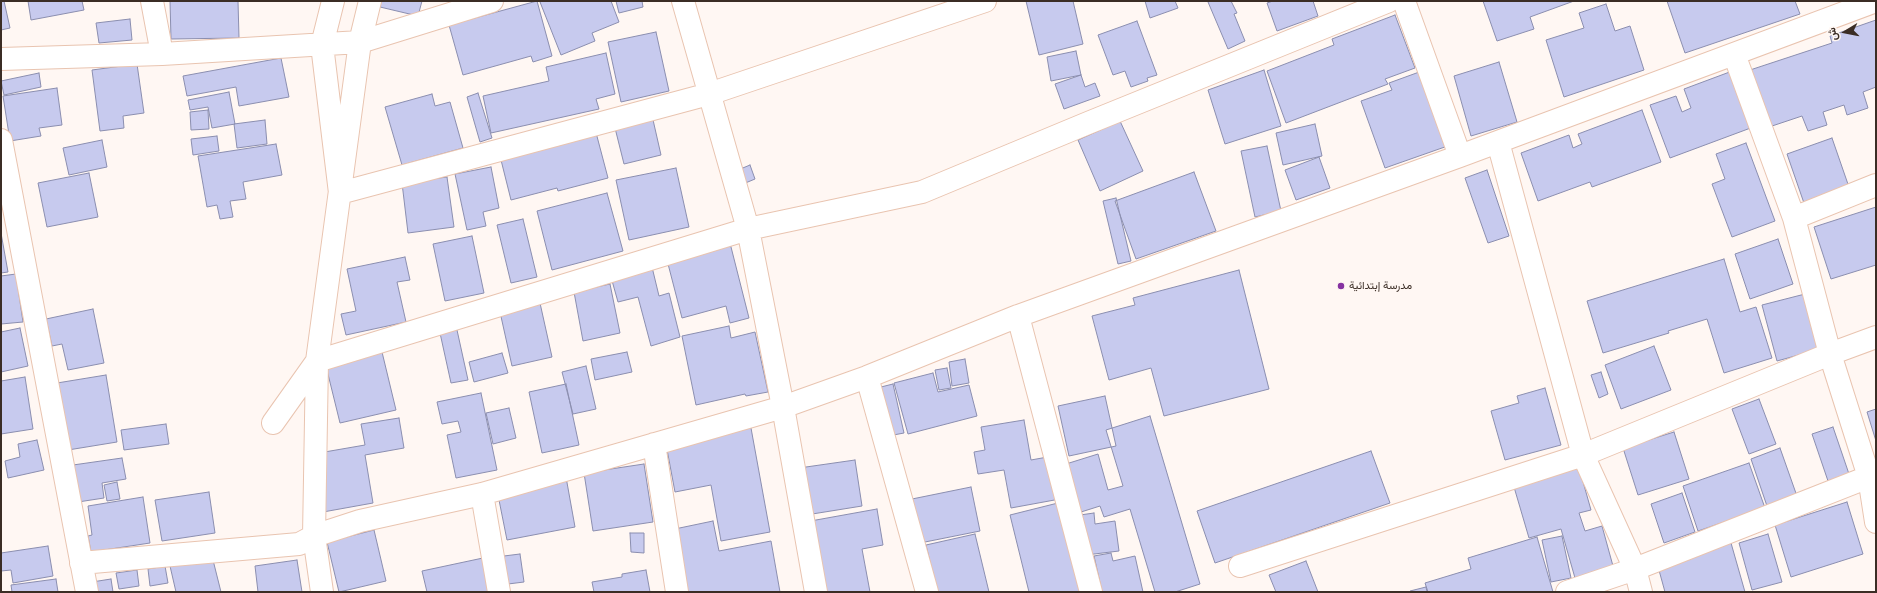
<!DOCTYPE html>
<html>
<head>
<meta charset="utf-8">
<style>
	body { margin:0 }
	#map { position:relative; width:1877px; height:593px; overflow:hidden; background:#fff7f3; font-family:Raleway,Vazirmatn,sans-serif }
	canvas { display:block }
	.frame { position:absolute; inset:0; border:2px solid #3b2d25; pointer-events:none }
	.north { position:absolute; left:1825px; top:12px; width:40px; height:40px; -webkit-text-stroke:3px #fff7f3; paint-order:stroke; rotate:260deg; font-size:11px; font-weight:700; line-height:16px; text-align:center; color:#3b2d25 }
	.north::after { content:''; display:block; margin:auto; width:14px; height:18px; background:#3b2d25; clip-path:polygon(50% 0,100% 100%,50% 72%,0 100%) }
</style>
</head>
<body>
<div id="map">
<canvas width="1877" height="593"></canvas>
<div class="frame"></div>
<div class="north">ش</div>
</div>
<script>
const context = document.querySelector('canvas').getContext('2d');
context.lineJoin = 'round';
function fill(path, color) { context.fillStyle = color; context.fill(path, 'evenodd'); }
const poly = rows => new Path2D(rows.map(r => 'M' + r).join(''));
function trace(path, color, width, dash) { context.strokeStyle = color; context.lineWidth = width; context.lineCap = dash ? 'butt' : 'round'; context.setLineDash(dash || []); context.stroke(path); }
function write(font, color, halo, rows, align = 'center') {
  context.font = font + ' Raleway,Vazirmatn,sans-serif'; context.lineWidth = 3; context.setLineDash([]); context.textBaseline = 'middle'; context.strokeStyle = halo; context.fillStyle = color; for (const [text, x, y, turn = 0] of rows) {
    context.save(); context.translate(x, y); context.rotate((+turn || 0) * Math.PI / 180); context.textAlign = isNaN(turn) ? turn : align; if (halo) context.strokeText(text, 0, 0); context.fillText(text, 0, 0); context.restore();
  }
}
const building = poly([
	[1,1,4,1,10,28,1,30,1,1],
	[28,1,82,1,84,10,31,20,28,1],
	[170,1,238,1,239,38,171,39,170,1],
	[381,1,422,1,418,16,380,7,381,1],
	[537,1,552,56,533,62,531,56,463,75,449,25,537,1],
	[543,1,611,1,619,22,592,33,595,41,561,55,540,2,543,1],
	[616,1,642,1,643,7,619,13,616,1],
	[1026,1,1073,1,1083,44,1039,55,1026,1],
	[1145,1,1175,1,1178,8,1150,18,1145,1],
	[1211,1,1231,1,1237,13,1234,14,1245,41,1228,49,1208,2,1211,1],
	[1273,1,1313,1,1318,16,1277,31,1267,3,1273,1],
	[1483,1,1574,1,1530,17,1534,29,1497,41,1483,1],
	[1667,1,1795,1,1800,14,1685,53,1667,1],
	[1606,4,1615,31,1630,26,1644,70,1564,97,1546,40,1584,28,1579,13,1606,4],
	[1395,15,1415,68,1385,79,1388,84,1286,123,1267,71,1334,45,1332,39,1395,15],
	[130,19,132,40,99,43,96,23,130,19],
	[1876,20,1876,87,1863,92,1868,108,1847,115,1844,105,1823,112,1827,125,1808,131,1802,116,1766,128,1747,71,1832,43,1830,36,1876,20],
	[1137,21,1157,75,1147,78,1148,81,1131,87,1125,71,1113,75,1098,35,1137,21],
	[656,32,669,91,621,102,608,42,656,32],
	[1076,51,1081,75,1051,81,1047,57,1076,51],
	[606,53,615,94,596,99,599,109,491,133,483,96,549,81,546,67,606,53],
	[281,58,289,97,239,106,236,87,187,96,183,76,281,58],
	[1499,62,1517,122,1471,136,1454,76,1499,62],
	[137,64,144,113,123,116,124,128,100,131,92,70,137,64],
	[1433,67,1459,142,1385,168,1361,101,1392,90,1389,83,1433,67],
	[1264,70,1281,126,1225,144,1208,90,1264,70],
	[1735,70,1756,126,1670,158,1650,105,1676,96,1682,112,1691,108,1684,89,1735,70],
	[39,73,41,87,4,95,1,81,39,73],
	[1081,75,1085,87,1095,83,1100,96,1064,109,1055,84,1081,75],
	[57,88,62,125,39,128,41,136,10,141,3,96,57,88],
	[229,92,235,124,212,128,208,107,190,110,188,100,229,92],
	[478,93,492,138,480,142,467,97,478,93],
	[432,94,435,106,450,102,463,148,402,165,385,107,432,94],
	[208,110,209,129,191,130,190,112,208,110],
	[1642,110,1661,162,1592,187,1590,182,1538,201,1521,153,1569,135,1573,148,1582,144,1578,134,1642,110],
	[651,111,661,155,624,164,613,120,651,111],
	[265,120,267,144,237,148,234,124,265,120],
	[1120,121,1143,171,1100,191,1078,140,1120,121],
	[1315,124,1322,156,1283,165,1276,133,1315,124],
	[594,125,608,178,558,191,557,188,511,200,499,152,594,125],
	[217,136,219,151,193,155,191,139,217,136],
	[1832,138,1850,190,1805,206,1787,154,1832,138],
	[102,140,107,167,69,175,63,148,102,140],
	[1746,143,1775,221,1732,237,1712,184,1725,179,1716,154,1746,143],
	[276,144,282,175,243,182,246,199,230,201,233,217,220,219,217,205,207,207,198,156,276,144],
	[1267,146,1281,211,1255,217,1241,151,1267,146],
	[1319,157,1330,188,1296,200,1285,170,1319,157],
	[750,165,755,179,743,184,738,170,750,165],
	[491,167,499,208,483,212,486,226,467,230,455,174,491,167],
	[676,168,689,227,629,240,616,180,676,168],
	[1487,170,1509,236,1488,243,1465,178,1487,170],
	[1194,172,1216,231,1136,259,1115,201,1194,172],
	[89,173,98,217,47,227,38,183,89,173],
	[447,177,454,227,408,233,402,183,447,177],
	[607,193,623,251,552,270,537,211,607,193],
	[1116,198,1131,261,1118,264,1103,201,1116,198],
	[1876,207,1876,265,1831,279,1814,227,1876,207],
	[523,219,537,277,511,283,497,225,523,219],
	[1,233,8,272,1,273,1,233],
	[472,236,484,293,445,301,433,244,472,236],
	[1778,239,1793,284,1750,299,1735,254,1778,239],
	[730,243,749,318,730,323,726,306,682,318,667,260,730,243],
	[405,257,410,280,397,282,406,322,346,335,341,314,356,311,347,269,405,257],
	[1724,259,1740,312,1756,307,1772,358,1724,373,1707,319,1668,331,1669,333,1603,353,1587,301,1724,259],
	[652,267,659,296,669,293,680,337,651,346,638,297,618,302,611,277,652,267],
	[1239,270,1269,389,1164,416,1151,368,1109,380,1092,316,1135,305,1133,298,1239,270],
	[16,274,23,322,1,324,1,276,16,274],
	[610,284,620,333,583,341,574,292,610,284],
	[1809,293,1824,348,1777,361,1762,305,1809,293],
	[540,303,552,357,512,366,500,312,540,303],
	[93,309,104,363,68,370,62,344,52,346,46,319,93,309],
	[729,326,731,338,755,332,768,392,746,396,745,394,696,405,682,336,729,326],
	[20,328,28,366,1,372,1,332,20,328],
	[457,330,468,380,451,383,440,333,457,330],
	[1654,346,1671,390,1621,409,1605,365,1654,346],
	[382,352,396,410,340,423,326,366,382,352],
	[627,352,632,372,595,380,591,359,627,352],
	[502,353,508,373,474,382,469,362,502,353],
	[965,359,969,383,952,386,949,362,965,359],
	[586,366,596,409,573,414,562,372,586,366],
	[947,368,951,388,939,390,935,370,947,368],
	[1601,372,1608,394,1599,398,1591,375,1601,372],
	[933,373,938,392,969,385,977,416,908,434,894,383,933,373],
	[106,375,117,442,68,450,57,383,106,375],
	[25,377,33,429,1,434,1,381,25,377],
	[566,384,579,445,542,453,529,392,566,384],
	[893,384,904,433,888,436,877,388,893,384],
	[1545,388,1561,445,1505,460,1491,411,1519,403,1517,396,1545,388],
	[481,393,497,470,456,478,447,435,461,432,458,421,442,424,437,402,481,393],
	[1105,396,1116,446,1069,456,1058,406,1105,396],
	[1759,399,1776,444,1749,454,1732,409,1759,399],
	[509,408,516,438,493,444,486,413,509,408],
	[1876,409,1876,441,1867,412,1876,409],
	[1150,416,1200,584,1175,592,1155,592,1130,509,1104,517,1100,506,1081,512,1066,464,1098,454,1108,490,1123,486,1106,430,1150,416],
	[399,418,404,448,365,455,373,503,323,512,313,454,365,445,361,424,399,418],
	[1024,420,1031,460,1053,456,1060,499,1011,508,1004,470,978,474,974,452,985,450,981,427,1024,420],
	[166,424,169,444,124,450,121,430,166,424],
	[1833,427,1849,474,1828,481,1812,434,1833,427],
	[751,428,770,532,721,541,711,485,675,492,666,444,751,428],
	[1674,432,1689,479,1638,495,1623,448,1674,432],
	[37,440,44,470,8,478,5,461,20,457,18,444,37,440],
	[1780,448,1798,499,1768,509,1751,459,1780,448],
	[1371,451,1390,503,1215,563,1197,511,1371,451],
	[122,458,126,479,102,483,104,498,78,502,73,465,122,458],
	[855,460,862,506,806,515,799,468,855,460],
	[1749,463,1765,508,1698,531,1683,486,1749,463],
	[644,464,653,522,593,531,584,473,644,464],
	[1578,464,1591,510,1579,513,1585,531,1602,526,1613,566,1575,578,1561,529,1529,538,1514,487,1578,464],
	[566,477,575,527,507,540,497,490,566,477],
	[117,482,120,499,107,501,104,485,117,482],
	[971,487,980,531,920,543,912,499,971,487],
	[209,492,215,533,162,541,155,500,209,492],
	[1682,493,1695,532,1664,543,1651,504,1682,493],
	[143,497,150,543,91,552,88,536,92,535,88,506,143,497],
	[1062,502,1084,592,1029,592,1010,515,1062,502],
	[1847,502,1863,554,1791,577,1775,525,1847,502],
	[877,509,883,545,862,549,870,592,818,592,805,522,877,509],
	[1094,513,1095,524,1115,521,1119,551,1086,555,1080,515,1094,513],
	[713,521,719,551,771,541,780,592,682,592,670,530,713,521],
	[374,530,386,581,339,592,327,542,374,530],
	[630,533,644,533,644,553,631,552,630,533],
	[975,534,989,592,937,592,926,545,975,534],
	[1768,534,1782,582,1752,590,1739,543,1768,534],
	[1562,536,1571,578,1551,582,1542,540,1562,536],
	[1537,537,1553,592,1428,592,1425,583,1471,569,1468,558,1537,537],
	[1731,543,1745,592,1665,592,1657,563,1731,543],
	[48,546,53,576,13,583,11,570,1,571,1,553,48,546],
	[1111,553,1113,561,1135,556,1143,592,1102,592,1094,556,1111,553],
	[520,554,524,582,508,584,504,556,520,554],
	[212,556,221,592,176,592,170,566,212,556],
	[483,558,491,592,427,592,422,571,483,558],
	[297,560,302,592,258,592,255,566,297,560],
	[1306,561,1318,592,1276,592,1269,575,1306,561],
	[165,566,168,583,150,586,148,569,165,566],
	[137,570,139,586,119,589,116,573,137,570],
	[646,570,650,592,594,592,592,582,622,577,622,574,646,570],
	[56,579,58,592,12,592,11,585,56,579],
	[111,579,113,592,93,592,92,582,111,579],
	[1426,587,1427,592,1411,592,1410,591,1426,587]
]);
fill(building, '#c7caee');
trace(building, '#8b8eaf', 1);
const minor = poly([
	[152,1,162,54],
	[333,1,322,45,340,193,709,94,985,1],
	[683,1,748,229,783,407,816,592],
	[1404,1,1460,156],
	[1734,54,1794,218,1876,185],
	[1,59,162,54,360,42,492,1],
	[1,140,87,592],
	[1498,142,1583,455,1635,569,1641,592],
	[1794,218,1830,354,1869,477,1876,522],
	[1018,316,1091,592],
	[867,377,927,592],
	[273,423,317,361,748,229,922,192,1088,123,1389,1],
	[654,444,677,592],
	[482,494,499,592],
	[81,563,299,544,314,536,360,521,482,494,783,407,867,377,1018,316,1460,156,1876,1],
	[1240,566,1583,455,1830,354,1876,337],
	[322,592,314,536,317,361,360,42,370,1],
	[1567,592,1635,569,1876,474]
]);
trace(minor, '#e9c4b0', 24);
trace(minor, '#fff', 22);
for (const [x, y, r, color] of [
	[1341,286,4,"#8632a1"]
]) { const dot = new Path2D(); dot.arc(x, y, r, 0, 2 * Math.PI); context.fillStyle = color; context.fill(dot); trace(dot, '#fff7f3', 1.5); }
write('11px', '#3b2d25', '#fff7f3', [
	["مدرسة إبتدائية",1349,286]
], 'left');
</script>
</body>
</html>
